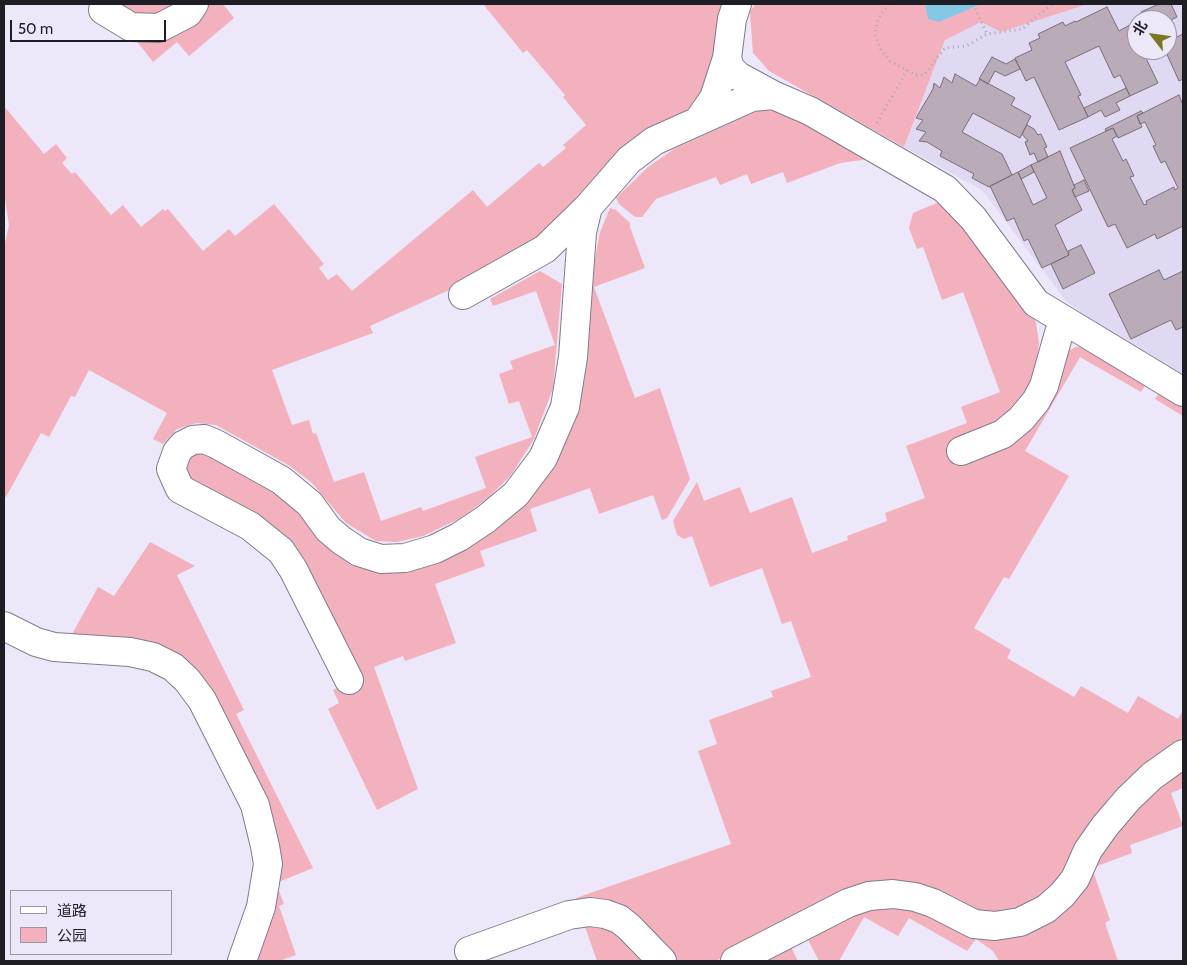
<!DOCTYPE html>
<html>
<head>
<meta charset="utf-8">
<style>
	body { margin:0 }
	#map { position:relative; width:1187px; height:965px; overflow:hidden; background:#ece7f9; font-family:Cabin,"Noto Sans SC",sans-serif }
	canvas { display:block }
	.frame { position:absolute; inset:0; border:5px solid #1f1d24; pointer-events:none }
	.legend { position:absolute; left:10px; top:890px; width:162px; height:65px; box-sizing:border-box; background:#ece7f9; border:1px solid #9a96a4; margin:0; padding:6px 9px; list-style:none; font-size:15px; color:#1f1d24 }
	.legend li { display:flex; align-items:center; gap:10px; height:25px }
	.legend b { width:25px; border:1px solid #9a96a4 }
	.north { position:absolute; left:1127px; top:10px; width:50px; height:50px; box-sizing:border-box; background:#ece7f9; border:1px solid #9a96a4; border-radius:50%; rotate:300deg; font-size:14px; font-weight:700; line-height:20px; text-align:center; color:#1f1d24 }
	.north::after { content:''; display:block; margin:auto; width:18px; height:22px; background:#7a7920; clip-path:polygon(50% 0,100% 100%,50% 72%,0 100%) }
	.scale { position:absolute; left:10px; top:20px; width:156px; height:22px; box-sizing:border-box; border:2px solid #1f1d24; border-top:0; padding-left:6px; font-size:15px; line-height:18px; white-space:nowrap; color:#1f1d24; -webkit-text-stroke:4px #ece7f9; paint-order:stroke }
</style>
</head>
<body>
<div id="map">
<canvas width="1187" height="965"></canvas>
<div class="frame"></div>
<ul class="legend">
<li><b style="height:6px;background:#fff"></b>道路</li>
<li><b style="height:14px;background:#f3b1be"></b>公园</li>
</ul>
<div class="north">北</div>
<div class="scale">50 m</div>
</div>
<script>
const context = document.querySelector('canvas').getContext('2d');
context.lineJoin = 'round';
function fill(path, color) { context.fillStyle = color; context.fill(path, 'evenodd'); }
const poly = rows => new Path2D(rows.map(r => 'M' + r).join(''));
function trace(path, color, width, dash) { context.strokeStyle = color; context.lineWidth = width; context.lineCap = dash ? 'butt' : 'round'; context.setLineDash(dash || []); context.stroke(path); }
fill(poly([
	[1088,4,1182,4,1183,6,1183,376,1099,325,1066,301,982,190,904,147,945,40,981,22,1001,32],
	[1137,20,1167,20,1167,50,1137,50]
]), '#dfd9f2');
fill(poly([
	[113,4,180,4,169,13,141,17],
	[208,4,223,4,234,18,189,56,177,42,153,62,135,39,161,38,177,34,202,14],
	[483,4,724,4,716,57,705,88,696,102,537,241,458,286,370,326,373,333,272,370,292,425,309,420,313,434,316,433,334,482,364,472,381,521,421,507,423,511,486,488,475,457,532,437,519,401,509,404,499,374,513,369,510,361,555,345,536,291,493,306,490,299,540,271,562,284,553,388,534,439,511,475,488,498,459,519,423,536,397,542,376,541,346,523,312,483,290,466,216,425,196,423,177,429,163,444,153,439,167,413,89,370,75,397,71,396,49,437,41,433,6,497,4,496,4,247,9,225,4,193,4,106,44,154,56,144,67,158,62,163,72,174,75,172,111,215,123,205,141,227,163,209,165,211,168,209,203,251,229,229,235,236,274,204,324,264,319,268,328,280,337,274,352,291,473,190,487,207,539,163,543,167,566,148,563,145,586,125,563,97,565,95,527,50,523,53],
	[755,4,1088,4,1001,32,981,22,945,40,904,147,769,71,753,53,750,12],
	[760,110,787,111,877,158,840,163,787,183,783,172,751,184,747,174,720,185,716,177,656,199,642,217,635,217,619,204,616,198,648,167,674,149],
	[944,200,960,215,1029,305,1036,323,1039,343,1036,368,1027,388,1011,411,991,425,957,439,965,458,1007,440,1029,422,1049,392,1060,361,1068,351,1076,347,1091,347,1148,381,1141,392,1080,357,1025,451,1069,476,1009,579,1004,577,974,628,1011,650,1007,658,1074,697,1081,686,1128,713,1138,696,1178,719,1183,710,1183,738,1177,741,1111,795,1084,833,1055,884,1039,899,1019,910,979,912,927,889,899,882,869,883,840,893,716,961,676,961,637,922,621,911,607,905,578,903,576,898,731,844,698,751,717,744,709,720,773,697,771,691,811,677,791,621,782,624,762,568,710,587,692,536,684,539,677,535,673,521,697,482,704,501,740,487,750,513,792,497,812,553,848,540,847,536,887,521,885,513,925,498,906,446,967,423,961,407,1000,392,963,292,942,300,923,247,917,249,909,228,913,213],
	[610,208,616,210,630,223,630,227,645,268,594,287,635,398,660,388,690,479,667,518,662,520,653,495,599,514,590,488,530,509,537,531,480,551,485,566,435,584,456,643,405,661,403,656,374,667,418,789,377,810,328,709,339,703,333,690,359,677,302,562,190,483,184,474,188,458,195,452,208,454,279,492,372,570,535,486,591,259,595,258,600,232],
	[1161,389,1183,402,1183,416,1155,399],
	[150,542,195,566,177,575,244,710,236,714,313,868,276,883,284,904,279,906,296,955,279,961,253,961,276,883,199,679,70,638,98,587,114,596],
	[1183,767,1183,788,1171,793,1183,826,1130,845,1132,853,1092,868,1110,920,1105,923,1118,961,999,961,993,951,976,939,967,951,909,918,898,936,864,917,839,961,819,961,806,936,854,911,894,907,916,909,987,936,1092,868,1134,807],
	[583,921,613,926,650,961,597,961],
	[790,945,798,961,757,961]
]), '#f3b1be');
fill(poly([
	[925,4,981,4,939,22,928,19]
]), '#84c8e6');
const building = poly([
	[1159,4,1171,4,1177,17,1167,22,1167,20,1144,20,1141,12,1159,4],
	[1107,7,1119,31,1130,25,1137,40,1137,50,1142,50,1158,83,1130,96,1120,75,1114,78,1099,46,1065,62,1081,95,1078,96,1088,117,1059,130,1034,77,1026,81,1015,58,1032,50,1029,43,1040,38,1038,34,1063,22,1065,26,1075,21,1076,22,1107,7],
	[1167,30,1171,39,1167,42,1167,30],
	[1183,34,1183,79,1179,81,1165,50,1167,50,1167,42,1183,34],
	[992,57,1006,64,1015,59,1020,69,1005,76,995,71,988,84,979,79,992,57],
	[955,74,976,86,980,79,1015,98,1011,105,1031,116,1020,138,973,113,962,132,1002,154,1012,175,989,187,972,178,974,174,940,156,942,151,927,142,919,141,926,132,916,129,923,120,916,118,933,89,934,83,940,88,944,77,952,83,955,74],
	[1126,88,1130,96,1116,103,1120,110,1105,117,1101,110,1088,117,1084,108,1126,88],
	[1179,95,1183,105,1183,226,1157,239,1155,234,1127,248,1115,224,1108,227,1070,148,1113,128,1117,136,1112,139,1123,161,1126,159,1134,176,1130,177,1144,205,1147,204,1146,201,1174,187,1175,190,1178,188,1165,161,1161,163,1153,146,1156,145,1145,122,1140,124,1137,116,1179,95],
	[1141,111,1143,113,1137,116,1142,127,1118,138,1113,128,1106,131,1105,129,1141,111],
	[1027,125,1034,129,1038,135,1041,134,1047,147,1044,148,1048,157,1038,162,1034,153,1030,155,1025,142,1028,141,1022,134,1027,125],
	[1060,151,1075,188,1072,190,1082,210,1055,225,1069,255,1042,268,1028,239,1024,241,1014,218,1007,221,990,186,1018,172,1033,205,1047,198,1031,165,1060,151],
	[1031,165,1034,172,1021,179,1018,172,1031,165],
	[1084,180,1089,191,1075,197,1072,190,1075,188,1074,185,1084,180],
	[1081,245,1095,273,1063,289,1051,264,1069,255,1068,251,1081,245],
	[1159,270,1164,280,1183,271,1183,327,1176,330,1171,320,1131,339,1109,294,1159,270]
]);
fill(building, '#baabb8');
trace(building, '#7b6d79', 1);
const minor = poly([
	[737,4,732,19,727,58,730,68,738,76,773,95],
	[103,10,131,27,159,28,188,13,194,4],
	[698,121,714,98,727,58],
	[463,295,545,249,588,207,629,160,654,141,752,97,773,95,810,111,945,189,973,218,1036,303,1183,392],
	[961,451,1003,434,1021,419,1036,401,1044,386,1059,333,1066,322],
	[4,626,36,642,54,647,130,652,153,657,173,667,187,680,202,700,255,805,265,846,268,864,261,907,242,961],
	[349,680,293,569,281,551,250,526,180,489,171,469,177,452,183,445,193,440,204,439,216,444,281,480,310,504,328,529,341,540,359,552,381,559,405,558,435,549,459,537,486,519,516,494,543,458,565,407,573,357,582,232,588,207],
	[469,951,569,915,590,912,605,914,619,919,629,927,662,961],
	[735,961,848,903,869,896,893,894,915,897,933,903,974,924,995,926,1020,922,1046,909,1062,895,1075,879,1088,850,1105,826,1128,799,1152,776,1183,754]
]);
trace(minor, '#807c8c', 30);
trace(poly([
	[889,4,878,19,875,34,881,50,890,61,915,75,924,75,945,48,966,46,987,34,1022,29,1052,4],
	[973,4,987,34],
	[877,123,907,70]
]), '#aca8b7', 3, [1, 4]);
trace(minor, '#fff', 28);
</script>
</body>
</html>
